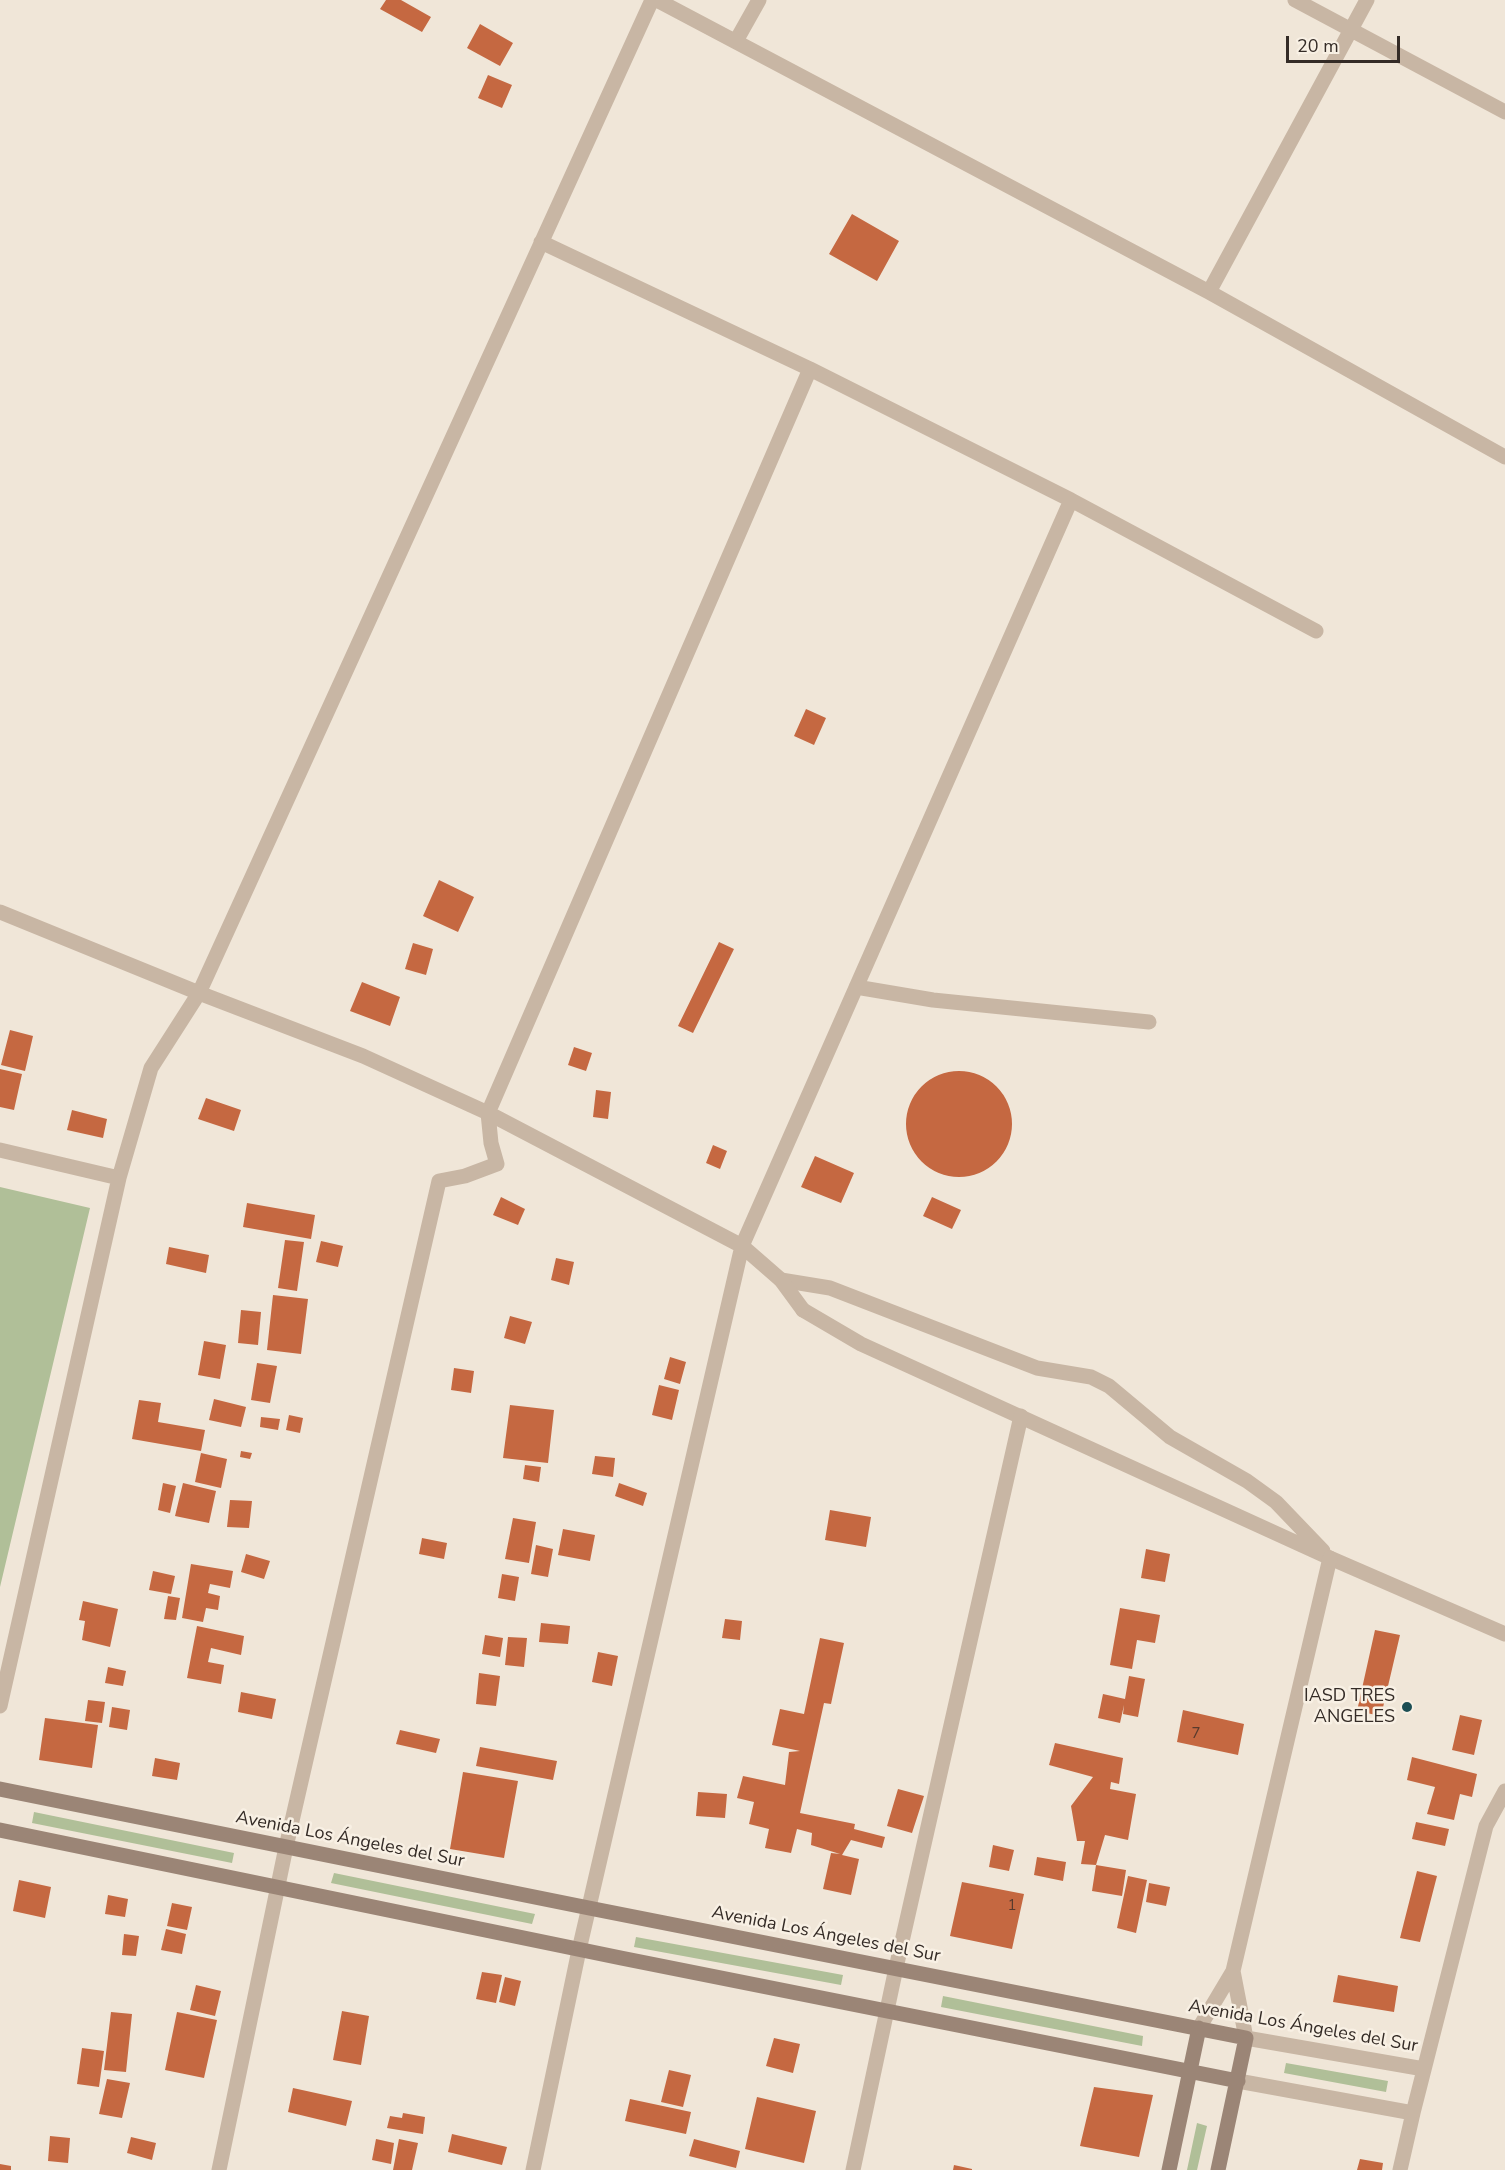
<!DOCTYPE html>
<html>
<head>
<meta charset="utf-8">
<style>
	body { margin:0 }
	#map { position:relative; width:1505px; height:2170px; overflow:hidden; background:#f0e6d8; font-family:"Nunito Sans",sans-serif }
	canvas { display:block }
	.scale { position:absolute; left:1286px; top:36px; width:114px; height:27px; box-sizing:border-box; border:3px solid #342b26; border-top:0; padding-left:8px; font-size:18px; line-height:21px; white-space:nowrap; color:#342b26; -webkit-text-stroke:4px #f8f0e4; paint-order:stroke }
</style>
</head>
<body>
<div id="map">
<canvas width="1505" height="2170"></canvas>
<div class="scale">20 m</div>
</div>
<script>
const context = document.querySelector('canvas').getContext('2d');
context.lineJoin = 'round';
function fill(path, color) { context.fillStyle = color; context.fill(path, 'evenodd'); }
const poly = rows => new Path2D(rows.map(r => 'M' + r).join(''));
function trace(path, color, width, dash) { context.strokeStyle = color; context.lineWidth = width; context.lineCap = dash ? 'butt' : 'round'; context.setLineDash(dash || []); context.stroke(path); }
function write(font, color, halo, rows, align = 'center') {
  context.font = font + ' "Nunito Sans",sans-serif'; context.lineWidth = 5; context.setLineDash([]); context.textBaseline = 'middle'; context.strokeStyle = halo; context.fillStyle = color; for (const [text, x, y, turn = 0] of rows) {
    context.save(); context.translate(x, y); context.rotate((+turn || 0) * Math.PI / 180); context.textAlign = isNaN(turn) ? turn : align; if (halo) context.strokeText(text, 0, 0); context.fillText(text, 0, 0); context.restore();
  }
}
fill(poly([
	[0,1187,90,1208,0,1587],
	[34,1812,234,1853,232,1863,32,1823],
	[334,1873,535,1914,532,1924,331,1883],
	[636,1937,843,1975,841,1985,634,1947],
	[943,1996,1143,2036,1142,2046,941,2007],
	[1286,2063,1388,2081,1386,2092,1284,2073],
	[1197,2123,1207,2126,1197,2170,1187,2170]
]), '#b0bf98');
fill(poly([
	[386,0,401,0,431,17,422,32,380,9],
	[480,24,513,43,500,66,467,48],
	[488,75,512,85,502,108,478,98],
	[852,214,899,241,877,281,829,254],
	[806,709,826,718,814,745,794,736],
	[439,880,474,897,458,932,423,916],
	[719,942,734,949,693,1033,678,1026],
	[413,943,433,949,426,975,405,969],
	[362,982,400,997,390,1026,350,1011],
	[10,1030,33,1036,25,1071,1,1065],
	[574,1047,592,1053,586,1071,568,1065],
	[0,1069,22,1074,14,1110,0,1107],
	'906 1124a53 53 0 1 1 106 0a53 53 0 1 1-106 0Z',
	[596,1090,611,1092,608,1119,593,1117],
	[206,1098,241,1110,234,1131,198,1119],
	[72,1110,107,1119,103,1138,67,1130],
	[713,1145,727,1151,720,1169,706,1163],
	[815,1156,854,1173,841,1203,801,1187],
	[501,1197,525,1209,518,1225,493,1215],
	[932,1197,961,1210,952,1229,923,1216],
	[247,1203,315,1215,311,1239,243,1227],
	[285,1240,304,1242,297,1291,278,1288],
	[321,1241,343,1246,338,1267,316,1262],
	[169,1247,209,1255,206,1273,166,1264],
	[556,1258,574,1262,569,1285,551,1280],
	[273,1295,308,1299,301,1354,267,1350],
	[241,1310,261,1312,258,1345,238,1343],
	[510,1316,532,1322,525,1344,504,1338],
	[204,1341,226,1345,220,1379,198,1375],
	[670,1357,686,1362,680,1384,664,1379],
	[257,1363,277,1366,270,1403,251,1400],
	[454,1368,474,1371,471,1393,451,1390],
	[659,1385,679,1390,672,1420,652,1415],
	[214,1399,246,1407,241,1427,209,1420],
	[139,1400,161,1403,158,1422,205,1430,201,1451,132,1439],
	[510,1405,554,1410,548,1463,503,1458],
	[289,1415,303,1418,300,1433,286,1430],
	[261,1417,280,1419,278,1430,260,1427],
	[241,1451,252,1453,250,1459,240,1457],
	[201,1453,227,1459,221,1488,195,1482],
	[595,1456,615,1458,613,1477,592,1474],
	[525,1465,541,1467,539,1482,523,1479],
	[163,1483,176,1486,170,1513,158,1510],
	[183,1483,216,1491,209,1523,175,1516],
	[619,1483,647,1493,643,1506,615,1496],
	[230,1500,252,1501,249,1528,227,1527],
	[830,1510,871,1517,866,1547,825,1540],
	[513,1518,536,1522,529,1563,505,1559],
	[563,1529,595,1535,590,1561,558,1555],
	[422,1538,447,1543,444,1559,419,1554],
	[536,1545,553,1549,548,1577,531,1574],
	[1146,1549,1170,1554,1165,1582,1141,1578],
	[246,1554,270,1561,264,1579,241,1572],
	[191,1564,233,1571,230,1588,210,1584,208,1593,220,1596,218,1610,206,1608,203,1622,182,1618],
	[153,1571,175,1576,171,1594,149,1590],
	[502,1574,519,1577,515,1601,498,1598],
	[168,1596,180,1598,176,1620,164,1619],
	[83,1601,118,1609,110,1647,82,1640,85,1621,79,1620],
	[1120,1608,1160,1615,1155,1643,1137,1640,1132,1669,1110,1665],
	[725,1619,742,1621,740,1640,722,1638],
	[541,1623,570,1626,568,1644,539,1642],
	[197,1626,244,1636,241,1655,211,1648,208,1662,224,1665,221,1684,187,1678],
	[1375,1630,1400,1635,1381,1716,1357,1711],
	[485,1635,503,1638,500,1657,482,1654],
	[508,1637,527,1638,524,1667,505,1665],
	[820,1638,844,1643,831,1704,824,1703,800,1813,855,1824,854,1829,885,1837,882,1848,851,1840,842,1855,859,1859,851,1895,823,1889,831,1853,840,1854,811,1845,812,1833,797,1829,791,1853,765,1848,769,1829,749,1824,754,1802,737,1798,743,1776,785,1785,789,1752,800,1751,772,1745,780,1709,804,1714],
	[598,1652,618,1656,612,1686,592,1682],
	[108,1667,126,1671,123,1686,105,1683],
	[479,1673,500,1676,496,1706,476,1704],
	[1129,1676,1145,1679,1138,1717,1123,1714,1124,1705,1120,1723,1098,1718,1103,1694,1125,1699],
	[241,1692,276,1699,272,1719,238,1712],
	[88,1700,105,1702,102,1723,85,1721],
	[112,1707,130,1710,127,1730,109,1727],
	[1183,1710,1244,1724,1238,1755,1177,1742],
	[1460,1715,1482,1720,1474,1755,1452,1750],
	[45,1718,98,1725,92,1768,39,1760],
	[400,1730,440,1739,436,1753,396,1744],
	[1055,1743,1123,1758,1119,1784,1111,1782,1110,1789,1136,1794,1128,1840,1105,1835,1096,1865,1126,1870,1122,1896,1092,1891,1096,1865,1081,1864,1085,1841,1077,1841,1071,1806,1093,1777,1049,1765],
	[480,1747,557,1761,553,1780,476,1766],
	[1412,1757,1477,1774,1472,1797,1460,1794,1454,1820,1427,1814,1435,1787,1407,1780],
	[155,1758,180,1763,177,1780,152,1776],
	[463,1772,518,1781,504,1858,450,1849],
	[898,1789,924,1796,912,1833,887,1826],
	[698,1792,727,1794,725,1818,696,1816],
	[1416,1822,1449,1829,1445,1846,1412,1839],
	[993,1845,1014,1850,1009,1871,989,1867],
	[1037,1857,1066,1862,1063,1881,1034,1875],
	[1417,1871,1437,1876,1420,1942,1400,1938],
	[1128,1876,1147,1880,1136,1933,1117,1928],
	[19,1880,51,1887,45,1918,13,1911],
	[962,1882,1024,1894,1012,1949,950,1936],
	[1149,1883,1170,1887,1166,1906,1146,1902],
	[108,1895,128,1899,125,1917,105,1914],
	[172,1903,192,1907,187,1930,167,1926],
	[166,1929,186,1934,182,1954,161,1950],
	[124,1934,139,1936,136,1956,122,1955],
	[482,1972,502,1975,496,2003,476,1999],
	[1338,1975,1398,1986,1394,2012,1333,2002],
	[505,1977,521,1981,515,2006,499,2002],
	[196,1985,221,1991,215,2016,190,2010],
	[342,2011,369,2016,361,2065,333,2060],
	[111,2012,132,2014,126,2072,104,2070],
	[177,2012,217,2020,204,2078,165,2070],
	[774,2038,800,2044,793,2073,766,2066],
	[82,2048,104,2051,99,2087,77,2084],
	[669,2070,691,2075,683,2107,661,2102],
	[107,2079,130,2083,122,2118,99,2114],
	[1094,2087,1153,2095,1139,2157,1080,2146],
	[293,2088,352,2101,346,2126,288,2112],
	[757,2097,816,2111,804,2163,745,2149],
	[630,2099,691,2112,686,2134,625,2121],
	[403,2113,425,2117,423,2134,387,2128,390,2116,402,2118],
	[452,2134,507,2147,502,2165,448,2152],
	[50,2136,70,2138,68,2163,48,2161],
	[131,2137,156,2143,152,2160,127,2153],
	[376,2139,394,2143,391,2164,372,2160],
	[399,2139,418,2143,412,2170,393,2170],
	[694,2139,740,2151,736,2168,689,2156],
	[1360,2159,1383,2163,1382,2170,1357,2170],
	[0,2164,11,2166,11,2170,0,2170],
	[954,2165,972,2169,972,2170,953,2170]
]), '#c56841');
trace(poly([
	[781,1280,830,1288,1037,1368,1091,1377,1109,1386,1170,1437,1247,1481,1276,1502,1323,1551],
	[803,1310,861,1344,1330,1558,1505,1634]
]), '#c8b6a4', 15);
trace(poly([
	[657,0,1209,292,1505,457],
	[1295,0,1505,112],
	[736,41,759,0],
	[541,242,810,369,1071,500,1316,631],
	[1209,292,1367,0],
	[0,912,199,993,363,1056,488,1113,742,1246,781,1280,803,1310],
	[856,987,933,1000,1149,1022],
	[0,1150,119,1178],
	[0,1706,119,1178,151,1068,199,993,652,0],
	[1233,1971,1246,2038,1424,2069],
	[1199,2028,1233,1971,1330,1558],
	[1238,2081,1413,2113,1486,1826,1505,1791],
	[219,2170,286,1847,439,1181,465,1176,497,1164,491,1143,488,1113,810,369],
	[533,2170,579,1950,742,1246,1071,500],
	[853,2170,896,1968,1021,1416],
	[1400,2170,1413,2113]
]), '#c8b6a4', 15);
trace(poly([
	[0,1789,589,1908,1246,2038,1218,2170],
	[0,1830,621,1958,1238,2081],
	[1169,2170,1199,2028]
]), '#9b8576', 15);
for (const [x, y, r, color] of [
	[1407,1707,6,"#1c4e54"]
]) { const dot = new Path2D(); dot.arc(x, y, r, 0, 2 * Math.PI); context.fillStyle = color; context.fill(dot); trace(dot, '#f8f0e4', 2); }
write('15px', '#583a2d', null, [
	["7",1196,1734],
	["1",1012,1906]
]);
write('18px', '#342b26', '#f8f0e4', [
	["IASD TRES",1395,1697],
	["ANGELES",1395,1718]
], 'right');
write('18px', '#342b26', '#f8f0e4', [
	["Avenida Los Ángeles del Sur",350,1840,11],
	["Avenida Los Ángeles del Sur",826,1935,11],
	["Avenida Los Ángeles del Sur",1303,2027,10]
]);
</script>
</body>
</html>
